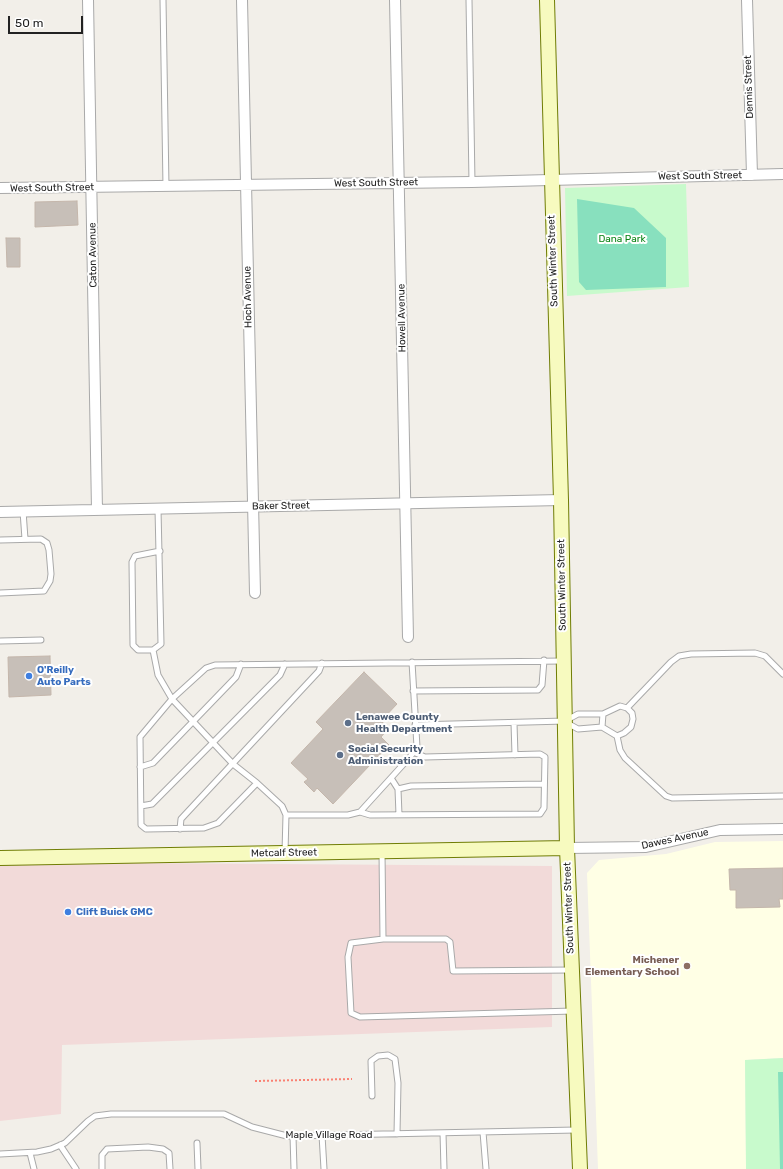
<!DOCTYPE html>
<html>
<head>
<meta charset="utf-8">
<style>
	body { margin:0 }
	#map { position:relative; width:783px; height:1169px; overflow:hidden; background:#f2efe9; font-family:Rubik,sans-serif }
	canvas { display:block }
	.scale { position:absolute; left:8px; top:16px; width:75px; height:18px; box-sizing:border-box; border:2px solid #222; border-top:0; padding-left:5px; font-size:12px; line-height:14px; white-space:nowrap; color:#222; -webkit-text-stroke:3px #fff; paint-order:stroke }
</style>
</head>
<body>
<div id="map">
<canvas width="783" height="1169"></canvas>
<div class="scale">50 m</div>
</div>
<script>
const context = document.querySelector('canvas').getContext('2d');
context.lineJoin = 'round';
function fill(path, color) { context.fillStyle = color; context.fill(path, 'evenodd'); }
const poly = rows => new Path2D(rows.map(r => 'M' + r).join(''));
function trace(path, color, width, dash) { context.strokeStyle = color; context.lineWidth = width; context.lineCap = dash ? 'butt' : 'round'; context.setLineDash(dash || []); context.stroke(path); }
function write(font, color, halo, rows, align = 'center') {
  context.font = font + ' Rubik,sans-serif'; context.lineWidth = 4; context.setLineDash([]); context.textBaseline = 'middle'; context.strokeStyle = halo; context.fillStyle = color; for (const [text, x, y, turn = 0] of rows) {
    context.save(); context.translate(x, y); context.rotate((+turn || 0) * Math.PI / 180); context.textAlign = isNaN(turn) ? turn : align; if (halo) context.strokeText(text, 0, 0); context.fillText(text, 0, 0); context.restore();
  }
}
fill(poly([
	[0,862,552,866,552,1027,62,1045,61,1114,0,1121]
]), '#f2dad9');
fill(poly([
	[783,841,783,1058,745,1060,746,1169,598,1169,587,873,599,860,666,854,715,842]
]), '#ffffe5');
fill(poly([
	[686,184,689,287,567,296,565,188],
	[783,1058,783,1169,746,1169,745,1060]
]), '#c8facc');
fill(poly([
	[577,199,634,208,666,238,666,287,586,290,579,282],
	[778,1072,783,1072,783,1169,780,1169]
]), '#88e0be');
const building = poly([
	[77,201,78,225,35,227,35,202,77,201],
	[6,238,20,238,20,267,7,267,6,238],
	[50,656,51,695,9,697,8,657,50,656],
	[364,672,397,704,381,721,389,728,381,737,389,745,333,804,317,788,314,792,304,782,308,779,291,763,323,729,316,722,364,672],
	[783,868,783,899,779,899,780,907,736,908,736,890,730,890,729,869,783,868]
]);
fill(building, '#c7bfb8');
trace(building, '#c4b6ab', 1);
const lane = poly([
	[163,0,166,187],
	[469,0,472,182],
	[158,509,161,644,153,650,158,675,172,699,233,764,257,783,282,806,286,815,285,852],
	[23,511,25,539],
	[0,540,41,539,47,543,49,550,51,574,50,581,44,591,0,593],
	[0,641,41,640],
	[153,650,138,650,133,645,132,562,135,556,160,551],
	[413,691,538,690,542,685,544,660],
	[627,708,671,662,679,656,691,654,755,653,765,656,783,674],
	[514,723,515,755],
	[415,725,565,721,578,714,603,714,620,706,627,708,632,713,633,719,631,727,624,733,617,736,602,727,578,729,567,723],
	[602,727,603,714],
	[617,736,620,750,625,758,666,796,672,798,783,796],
	[140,767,153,763,236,677,241,664],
	[391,778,398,789,399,815],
	[257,783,218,823,204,828,146,829,141,825,140,737,172,699,206,668,215,665,563,661],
	[398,789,411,786,544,784],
	[141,806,152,804,280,675,285,664],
	[360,812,370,815,540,814,544,808,545,757,540,754,425,757,413,752],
	[286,815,348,815,360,812,410,757,417,747,412,662],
	[180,829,181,819,319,671,322,663],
	[382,852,383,939,446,939,450,942,453,971,571,970],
	[383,939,351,943,348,957,351,1013,360,1017,573,1011],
	[372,1096,371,1061,378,1056,388,1055,395,1059,398,1083,397,1134],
	[483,1132,486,1169],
	[443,1133,444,1169],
	[322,1135,324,1169],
	[293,1136,294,1169],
	[197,1143,198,1169],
	[60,1145,76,1169],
	[30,1153,34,1169],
	[0,1154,37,1152,51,1149,65,1143,88,1121,95,1116,111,1114,224,1114,252,1127,287,1136,576,1130],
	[102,1169,102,1155,107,1149,148,1147,163,1149,169,1153,170,1169]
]);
const street = poly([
	[88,0,97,510],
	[242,0,255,593],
	[395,0,408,637],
	[747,0,752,175],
	[0,188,472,182,783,174],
	[0,512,561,500],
	[567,848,646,847,720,830,783,829]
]);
const secondary = poly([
	[547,0,561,500,567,848,580,1169],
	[0,858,567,848]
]);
trace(lane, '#a9a9a9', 7);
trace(street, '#a9a9a9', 12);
trace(secondary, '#707d05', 16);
trace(poly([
	[255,1081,352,1079]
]), '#fa8072', 2, [2, 2]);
trace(lane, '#fff', 5);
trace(street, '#fff', 10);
trace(secondary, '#f7fabf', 14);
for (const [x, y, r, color] of [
	[29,676,4,"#3f7fe0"],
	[348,723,4,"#5c6f8a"],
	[340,755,4,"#5c6f8a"],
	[68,912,4,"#3f7fe0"],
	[687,966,4,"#8d6e63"]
]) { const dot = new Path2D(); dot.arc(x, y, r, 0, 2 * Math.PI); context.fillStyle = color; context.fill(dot); trace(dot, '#fff', 1.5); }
write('10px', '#222', '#fff', [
	["Dennis Street",749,87,-92],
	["West South Street",700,176,-1],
	["West South Street",376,183,-1],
	["West South Street",52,188,-1],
	["Caton Avenue",93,255,-91],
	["South Winter Street",553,261,-92],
	["Hoch Avenue",248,297,-91],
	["Howell Avenue",402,318,-91],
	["Baker Street",281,506,-1],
	["South Winter Street",562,585,-91],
	["Dawes Avenue",675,839,-12],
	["Metcalf Street",284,853,-1],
	["South Winter Street",569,908,-92],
	["Maple Village Road",329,1135]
]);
write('10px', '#0c8416', '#fff', [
	["Dana Park",622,239]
]);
write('bold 10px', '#366cbe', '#fff', [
	["O'Reilly",37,670],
	["Auto Parts",37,682],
	["Clift Buick GMC",76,912]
], 'left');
write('bold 10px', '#4e5e75', '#fff', [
	["Lenawee County",356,717],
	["Health Department",356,729],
	["Social Security",348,749],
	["Administration",348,761]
], 'left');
write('bold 10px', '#785e54', '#fff', [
	["Michener",679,960],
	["Elementary School",679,972]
], 'right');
</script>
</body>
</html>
